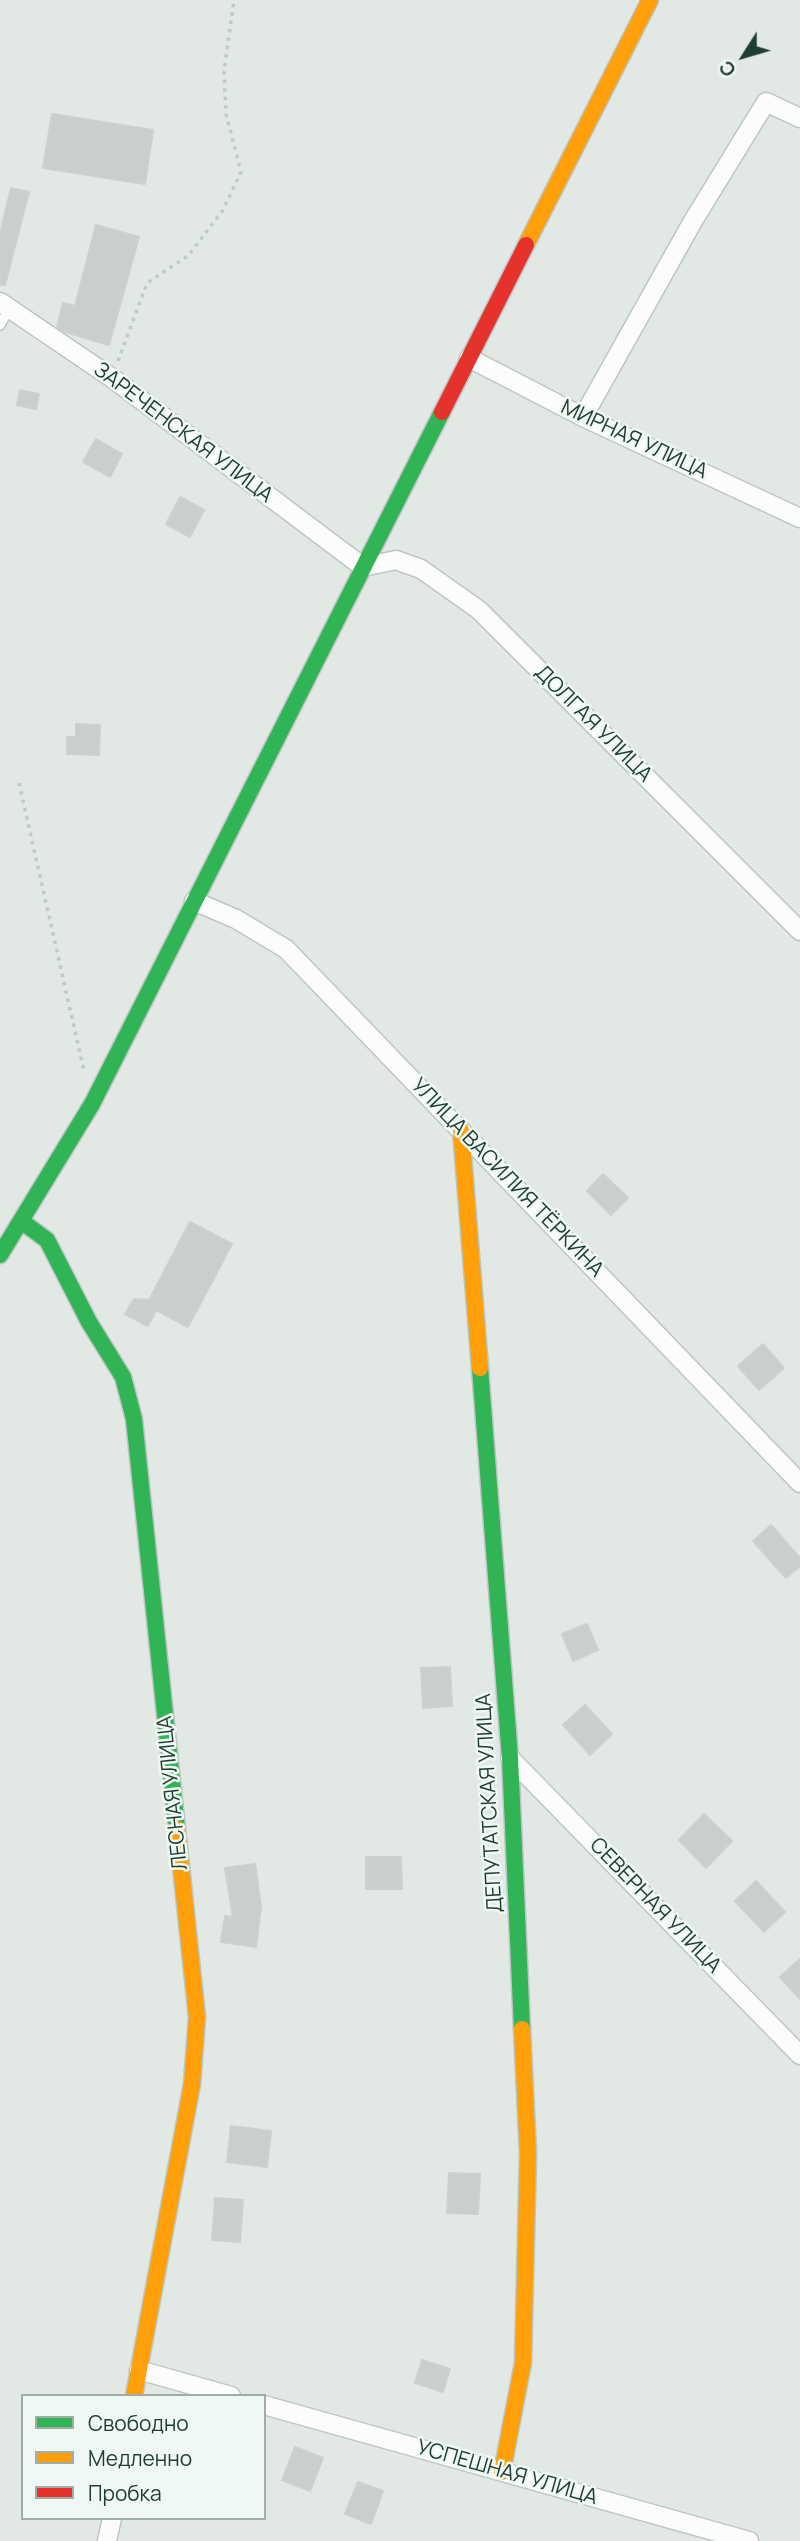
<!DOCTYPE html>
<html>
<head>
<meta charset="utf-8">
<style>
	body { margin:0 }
	#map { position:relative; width:800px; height:2541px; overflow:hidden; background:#e2e9e5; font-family:Manrope,sans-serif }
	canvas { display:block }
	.legend { position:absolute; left:21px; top:2394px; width:245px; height:126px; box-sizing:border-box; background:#f0f8f3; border:2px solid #9caea5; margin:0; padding:9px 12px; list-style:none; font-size:21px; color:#1e3e31 }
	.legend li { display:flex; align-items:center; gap:14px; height:35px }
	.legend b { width:35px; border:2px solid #9caea5 }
	.north { position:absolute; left:709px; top:21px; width:70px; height:70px; -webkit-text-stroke:5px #f0f8f3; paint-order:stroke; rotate:233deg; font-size:19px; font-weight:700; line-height:28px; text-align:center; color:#1e3e31 }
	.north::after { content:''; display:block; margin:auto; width:24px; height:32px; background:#1e3e31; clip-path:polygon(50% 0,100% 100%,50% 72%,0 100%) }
</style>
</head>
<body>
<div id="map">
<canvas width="800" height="2541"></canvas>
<ul class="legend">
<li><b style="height:9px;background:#30b455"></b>Свободно</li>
<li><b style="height:9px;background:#ff9f0a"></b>Медленно</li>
<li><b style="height:9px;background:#e5322d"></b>Пробка</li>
</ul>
<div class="north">С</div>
</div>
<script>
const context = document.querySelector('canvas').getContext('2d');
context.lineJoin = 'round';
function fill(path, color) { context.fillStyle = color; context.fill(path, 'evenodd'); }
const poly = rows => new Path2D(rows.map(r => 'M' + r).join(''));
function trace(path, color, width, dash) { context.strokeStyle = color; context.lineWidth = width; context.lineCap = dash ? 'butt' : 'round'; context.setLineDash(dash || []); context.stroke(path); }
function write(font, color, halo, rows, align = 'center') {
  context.font = font + ' Manrope,sans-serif'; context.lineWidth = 5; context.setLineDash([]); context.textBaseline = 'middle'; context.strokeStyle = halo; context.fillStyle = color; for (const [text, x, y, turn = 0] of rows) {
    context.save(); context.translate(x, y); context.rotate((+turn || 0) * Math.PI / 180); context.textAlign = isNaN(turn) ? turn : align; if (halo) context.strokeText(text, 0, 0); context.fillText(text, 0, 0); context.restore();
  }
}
const building = poly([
	[52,114,153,130,145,184,43,168,52,114],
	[11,188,29,192,5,285,0,285,0,234,11,188],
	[96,225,139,237,109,345,65,332,57,327,63,303,75,306,96,225],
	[20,390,39,394,36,409,17,405,20,390],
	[96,439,122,454,110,477,83,462,96,439],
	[180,497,204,510,190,537,166,524,180,497],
	[76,724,100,725,99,755,67,754,67,737,76,737,76,724],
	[603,1174,628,1198,611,1215,587,1191,603,1174],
	[190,1222,232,1244,188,1327,156,1310,148,1326,125,1314,134,1299,149,1300,190,1222],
	[763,1344,784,1368,759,1390,738,1366,763,1344],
	[771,1525,800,1558,800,1566,786,1578,753,1541,771,1525],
	[587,1624,598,1650,573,1661,562,1634,587,1624],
	[450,1667,452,1706,423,1708,421,1668,450,1667],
	[585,1705,612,1734,590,1755,563,1725,585,1705],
	[704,1814,732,1841,706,1868,679,1840,704,1814],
	[366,1857,401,1857,402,1889,366,1889,366,1857],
	[255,1864,261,1907,256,1947,221,1942,225,1916,233,1917,225,1868,255,1864],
	[756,1881,785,1912,764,1932,735,1901,756,1881],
	[800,1959,800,1999,780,1977,800,1959],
	[231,2126,271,2131,267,2167,227,2162,231,2126],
	[449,2173,480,2174,478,2214,447,2213,449,2173],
	[215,2198,243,2200,240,2242,212,2240,215,2198],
	[422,2360,450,2369,443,2392,415,2383,422,2360],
	[295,2447,323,2458,310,2491,282,2480,295,2447],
	[358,2482,383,2491,371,2524,345,2514,358,2482]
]);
fill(building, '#c9d0cc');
trace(building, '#cbd2ce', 2);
const lane = poly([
	[0,325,9,309]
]);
const street = poly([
	[0,302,112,378,363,567,396,560,421,569,479,610,800,931],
	[469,358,583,417,800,518],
	[583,417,693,221,766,102,800,118],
	[194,901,236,919,286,949,800,1483],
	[510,1758,800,2055],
	[139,2370,231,2396],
	[264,2405,749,2541],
	[107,2541,112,2518]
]);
const fast = poly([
	[21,1221,47,1240,89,1322,123,1377,134,1419,177,1829],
	[0,1255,92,1104,442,412],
	[480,1368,510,1758,522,2029]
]);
const slow = poly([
	[526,245,650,0],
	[461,1130,480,1368],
	[134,2396,192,2084,197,2017,177,1829],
	[502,2472,523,2363,528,2153,522,2029]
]);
const jam = poly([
	[442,412,526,245]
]);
trace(lane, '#bfc6c2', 12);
trace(street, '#bfc6c2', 21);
trace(fast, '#bbc5c1', 19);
trace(slow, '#bbc5c1', 19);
trace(jam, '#bbc5c1', 19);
trace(poly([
	[118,361,147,283,188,256,223,210,241,172,226,114,224,71,234,0],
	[19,783,84,1071]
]), '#bfcac5', 3.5, [3.5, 5]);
trace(lane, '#fbfcfb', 9);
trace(street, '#fbfcfb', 18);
trace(fast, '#30b455', 16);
trace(slow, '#ff9f0a', 16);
trace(jam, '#e5322d', 16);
write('21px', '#1e3e31', '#f0f8f3', [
	["ЗАРЕЧЕНСКАЯ УЛИЦА",183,433,37],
	["МИРНАЯ УЛИЦА",634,440,25],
	["ДОЛГАЯ УЛИЦА",593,724,45],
	["УЛИЦА ВАСИЛИЯ ТЁРКИНА",507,1178,46],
	["ЛЕСНАЯ УЛИЦА",173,1793,-96],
	["ДЕПУТАТСКАЯ УЛИЦА",490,1803,-93],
	["СЕВЕРНАЯ УЛИЦА",655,1906,46],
	["УСПЕШНАЯ УЛИЦА",507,2473,16]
]);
</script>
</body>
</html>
